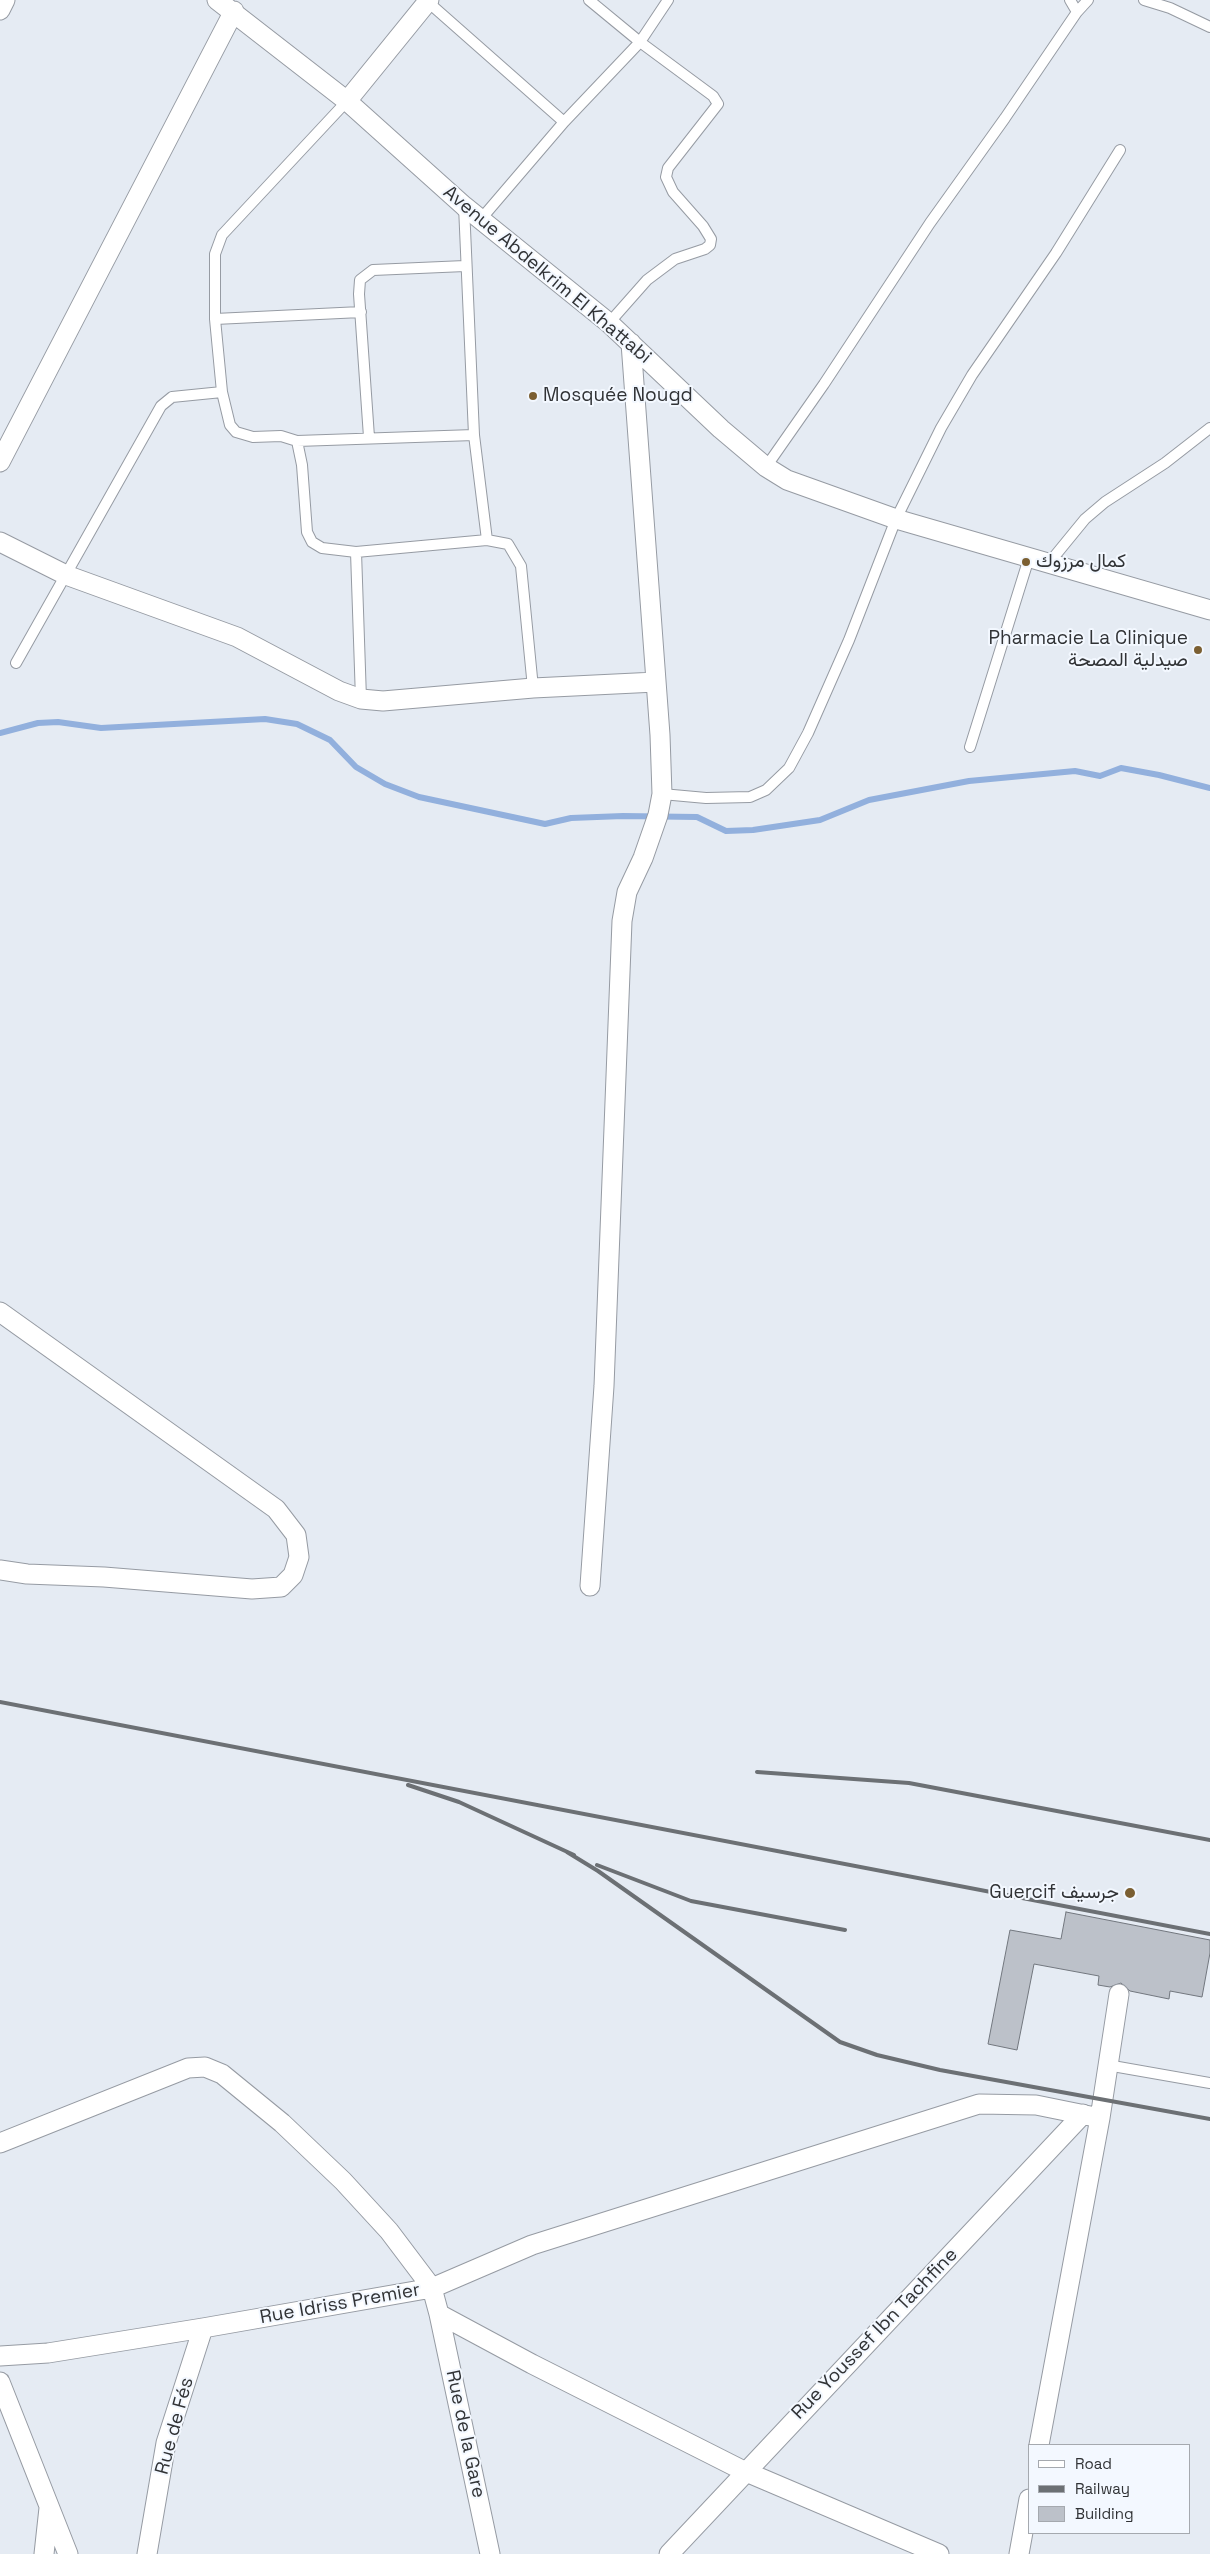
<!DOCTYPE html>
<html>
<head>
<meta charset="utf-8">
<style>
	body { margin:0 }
	#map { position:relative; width:1210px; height:2554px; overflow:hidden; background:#e5ebf3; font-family:"Space Grotesk",sans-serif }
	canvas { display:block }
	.legend { position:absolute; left:1028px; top:2444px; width:162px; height:90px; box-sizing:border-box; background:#f3f8ff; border:1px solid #a5a9af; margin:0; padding:6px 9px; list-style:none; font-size:15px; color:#313336 }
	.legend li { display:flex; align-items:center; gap:10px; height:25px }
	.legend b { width:25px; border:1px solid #a5a9af }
</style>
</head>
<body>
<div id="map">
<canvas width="1210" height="2554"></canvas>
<ul class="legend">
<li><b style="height:6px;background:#fff"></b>Road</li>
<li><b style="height:6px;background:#6c7074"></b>Railway</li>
<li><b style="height:14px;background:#bcc1c9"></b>Building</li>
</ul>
</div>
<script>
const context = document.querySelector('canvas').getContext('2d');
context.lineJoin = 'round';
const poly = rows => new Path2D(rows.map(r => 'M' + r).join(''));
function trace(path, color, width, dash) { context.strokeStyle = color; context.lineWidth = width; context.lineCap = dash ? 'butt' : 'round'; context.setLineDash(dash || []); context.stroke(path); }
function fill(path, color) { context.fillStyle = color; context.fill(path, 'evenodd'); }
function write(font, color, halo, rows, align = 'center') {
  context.font = font + ' "Space Grotesk",Vazirmatn,sans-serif'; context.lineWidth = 4; context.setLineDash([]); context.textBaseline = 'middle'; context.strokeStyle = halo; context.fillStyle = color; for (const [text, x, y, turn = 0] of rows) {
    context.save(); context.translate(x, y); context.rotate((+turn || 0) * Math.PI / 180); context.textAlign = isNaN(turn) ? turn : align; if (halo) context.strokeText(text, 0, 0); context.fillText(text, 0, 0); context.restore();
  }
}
trace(poly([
	[0,733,38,723,58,722,101,728,265,719,297,724,330,740,356,767,385,784,419,797,545,824,571,818,623,816,697,817,726,831,753,830,820,820,869,800,969,781,1075,771,1100,776,1121,768,1159,775,1210,788]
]), '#92b0dd', 6);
const building = poly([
	[1066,1912,1210,1940,1210,1953,1202,1997,1170,1991,1169,1999,1130,1991,1121,1983,1110,1987,1098,1985,1099,1976,1034,1964,1017,2050,988,2044,1010,1930,1061,1939,1066,1912]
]);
fill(building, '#bcc1c9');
trace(building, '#72777e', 1);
const lane = poly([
	[589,0,640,42,713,96,718,104,668,168,666,177,673,192,703,226,711,239,710,245,705,249,675,259,647,280,609,323],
	[1070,0,1077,12],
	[1144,0,1170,8,1210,27],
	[428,2,564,122],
	[347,101,222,235,215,254,215,319,222,392,230,425,236,432,253,437,281,436,297,441,302,465,307,532,312,542,322,548,356,552,361,699],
	[464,206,474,435,487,540],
	[481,219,564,122,640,42,668,0],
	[215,319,361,312],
	[369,437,359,294,360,280,373,270,465,266],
	[297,441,474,435],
	[766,467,824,384,930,223,1005,118,1077,12,1088,0],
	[356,552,487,540,508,544,521,566,533,688],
	[1049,563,1085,519,1105,502,1165,463,1210,428],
	[16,663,161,406,172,397,222,392],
	[970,747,1029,558],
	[662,794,706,798,750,797,766,790,789,768,808,733,849,640,896,519,941,428,972,375,1056,253,1120,150],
	[1107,2065,1210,2083]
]);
const street = poly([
	[217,0,347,101,464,206,609,323,721,429,766,467,787,480,896,519,1210,610],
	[0,10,5,0],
	[347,101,429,0],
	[0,462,234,11],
	[0,542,66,575,237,637,339,691,361,699,383,701,533,688,656,682],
	[0,1312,276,1509,296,1535,299,1557,293,1575,281,1587,252,1589,104,1577,27,1574,0,1570],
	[590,1586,604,1386,622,921,627,892,643,858,658,815,662,794,660,735,631,343],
	[0,2143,188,2068,205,2067,222,2074,282,2123,343,2181,389,2231,432,2288,439,2314,532,2364,744,2471,939,2554],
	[439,2314,490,2554],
	[0,2356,48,2353,203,2328,432,2288,532,2245,979,2104,1036,2105,1100,2118],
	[0,2382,68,2554],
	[1039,2445,1100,2118,1119,1994],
	[44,2554,49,2508],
	[147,2554,166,2443,203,2328],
	[669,2554,1083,2114],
	[1019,2554,1029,2499]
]);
trace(lane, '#969ba3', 12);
trace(street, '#969ba3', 21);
trace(lane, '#fff', 10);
trace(street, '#fff', 19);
trace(poly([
	[0,1702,1210,1934],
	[757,1772,909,1783,1210,1840],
	[408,1785,459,1802,574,1855],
	[567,1852,598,1871,840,2042,877,2055,940,2070,1210,2119],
	[597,1865,691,1901,845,1930]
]), '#6c7074', 4);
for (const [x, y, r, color] of [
	[533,396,5,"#7b5f32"],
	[1026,562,5,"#7b5f32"],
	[1198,650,5,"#7b5f32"],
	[1130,1893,6,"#7b5f32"]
]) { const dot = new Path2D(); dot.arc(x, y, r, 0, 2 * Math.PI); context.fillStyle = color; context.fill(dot); trace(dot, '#f3f8ff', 2); }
write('19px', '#313336', '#f3f8ff', [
	["Avenue Abdelkrim El Khattabi",547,275,40],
	["Rue Idriss Premier",340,2304,-10],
	["Rue Youssef Ibn Tachfine",875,2334,-46],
	["Rue de Fés",175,2426,-75],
	["Rue de la Gare",465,2434,78]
]);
write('19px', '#313336', '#f3f8ff', [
	["Mosquée Nougd",543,396],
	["كمال مرزوك",1036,562],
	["Pharmacie La Clinique",1188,639,"right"],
	["صيدلية المصحة",1188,661,"right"],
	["Guercif جرسيف",1119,1893,"right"]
], 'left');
</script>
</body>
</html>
